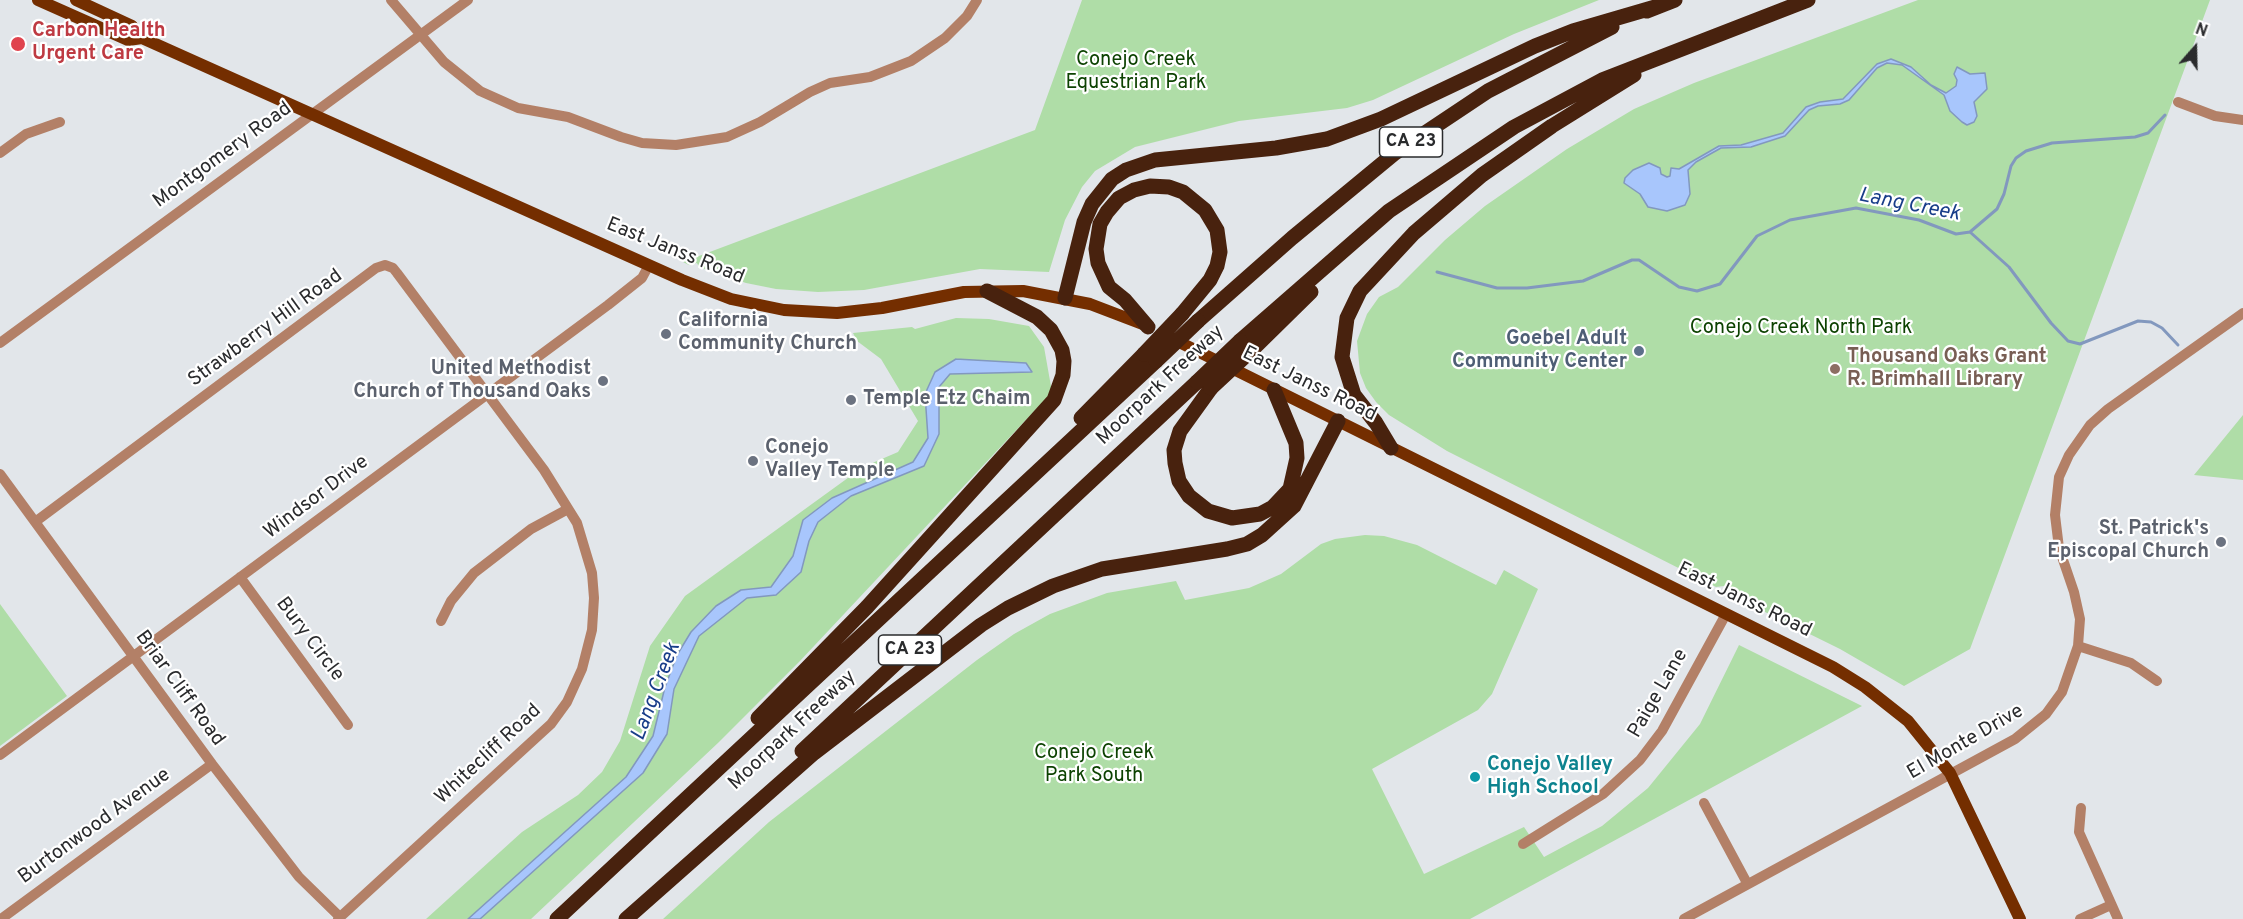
<!DOCTYPE html>
<html>
<head>
<meta charset="utf-8">
<style>
	body { margin:0 }
	#map { position:relative; width:2243px; height:919px; overflow:hidden; background:#e2e6ea; font-family:Overpass,sans-serif }
	canvas { display:block }
	.north { position:absolute; left:2165px; top:18px; width:60px; height:60px; -webkit-text-stroke:4px #fff; paint-order:stroke; rotate:20deg; font-size:16px; font-weight:700; line-height:24px; text-align:center; color:#2a2b2d }
	.north::after { content:''; display:block; margin:auto; width:21px; height:27px; background:#2a2b2d; clip-path:polygon(50% 0,100% 100%,50% 72%,0 100%) }
</style>
</head>
<body>
<div id="map">
<canvas width="2243" height="919"></canvas>
<div class="north">N</div>
</div>
<script>
const context = document.querySelector('canvas').getContext('2d');
context.lineJoin = 'round';
function fill(path, color) { context.fillStyle = color; context.fill(path, 'evenodd'); }
const poly = rows => new Path2D(rows.map(r => 'M' + r).join(''));
function trace(path, color, width, dash) { context.strokeStyle = color; context.lineWidth = width; context.lineCap = dash ? 'butt' : 'round'; context.setLineDash(dash || []); context.stroke(path); }
function write(font, color, halo, rows, align = 'center') {
  context.font = font + ' Overpass,sans-serif'; context.lineWidth = 4.5; context.setLineDash([]); context.textBaseline = 'middle'; context.strokeStyle = halo; context.fillStyle = color; for (const [text, x, y, turn = 0] of rows) {
    context.save(); context.translate(x, y); context.rotate((+turn || 0) * Math.PI / 180); context.textAlign = isNaN(turn) ? turn : align; if (halo) context.strokeText(text, 0, 0); context.fillText(text, 0, 0); context.restore();
  }
}
fill(poly([
	[1082,0,1599,0,1514,34,1373,100,1347,108,1239,121,1135,147,1095,171,1082,187,1065,220,1049,272,980,269,864,290,818,292,776,289,746,283,699,267,697,263,689,265,683,262,1035,130],
	[1918,0,2210,0,1970,649,1904,686,1840,649,1761,610,1756,602,1724,586,1716,587,1447,451,1389,415,1376,402,1366,388,1360,373,1357,341,1367,314,1379,297,1398,287,1445,240,1485,206,1567,149,1634,109,1694,83],
	[956,318,989,319,1029,326,1044,347,1052,392,800,661,719,742,531,919,426,919,522,832,578,795,602,772,620,741,650,646,685,596,863,467,898,452,918,421,881,359,857,341,853,333,912,327,915,329],
	[2243,415,2243,480,2194,475],
	[1365,535,1384,536,1417,545,1496,585,1504,570,1538,589,1492,694,1478,710,1372,769,1424,874,1524,827,1544,857,1602,826,1648,788,1700,724,1739,645,1862,706,1470,919,663,919,769,822,977,660,1014,634,1050,614,1107,593,1176,581,1185,600,1249,588,1281,574,1321,544,1335,539],
	[0,604,67,696,0,746]
]), '#afdda7');
const water = poly([
	[1891,59,1911,67,1931,85,1946,93,1956,86,1957,80,1954,74,1957,67,1970,74,1985,73,1987,89,1974,102,1977,116,1974,122,1967,125,1962,122,1950,111,1944,95,1902,65,1887,63,1877,68,1849,100,1840,104,1818,106,1809,110,1785,136,1751,147,1721,148,1696,162,1688,170,1690,194,1685,205,1667,211,1648,207,1640,194,1624,183,1625,178,1633,170,1649,163,1660,168,1661,174,1667,177,1670,176,1671,168,1679,169,1719,146,1741,145,1783,133,1806,107,1820,102,1843,99,1877,64,1891,59],
	[956,359,1026,363,1032,372,950,374,939,387,939,434,924,466,851,496,818,522,809,541,801,572,776,595,747,598,699,636,674,689,667,734,643,773,480,919,468,919,626,777,653,736,665,687,677,655,691,632,716,606,741,590,771,587,793,556,803,520,832,498,913,462,928,438,925,394,935,372,956,359]
]);
fill(water, '#a8c6fc');
trace(water, '#8298be', 1.5);
trace(poly([
	[1970,232,1997,209,2004,194,2011,166,2016,158,2026,151,2052,143,2135,137,2148,133,2165,115],
	[1437,272,1497,288,1527,288,1583,281,1632,260,1639,260,1679,287,1697,291,1720,284,1757,236,1790,220,1856,208,1919,220,1956,234,1970,232,2009,267,2051,323,2068,341,2080,344,2138,321,2151,322,2162,328,2178,345]
]), '#8298be', 3);
trace(poly([
	[391,0,444,62,480,91,518,108,568,117,621,137,642,143,676,145,727,137,760,122,810,92,830,83,870,77,911,61,945,38,967,16,977,0],
	[2178,102,2215,116,2243,120],
	[0,153,26,134,60,122],
	[0,343,468,0],
	[0,474,212,764,299,877,340,917],
	[35,522,376,268,385,265,393,268,397,273,544,470,577,523,592,573,594,598,592,630,582,669,567,702,551,724,338,919],
	[240,577,348,725],
	[441,621,451,601,474,573,531,529,568,509],
	[2078,646,2131,663,2157,681],
	[0,755,608,305,642,278,649,265],
	[1704,803,1747,883],
	[2081,808,2079,832,2118,919],
	[1523,844,1603,794,1640,760,1662,731,1726,614],
	[1,919,212,764],
	[1684,919,2015,739,2046,714,2062,692,2078,646,2080,619,2074,592,2059,548,2055,515,2059,477,2069,455,2090,425,2108,409,2243,313],
	[2080,919,2111,905]
]), '#b38067', 10);
trace(poly([
	[38,0,128,40,142,38],
	[76,0,132,26,142,38,682,280,731,299,784,310,837,313,882,308,964,292,1023,291,1090,304,1145,325],
	[1171,338,1833,667,1865,687,1908,721,1950,773,2020,919]
]), '#742e00', 12);
trace(poly([
	[1647,11,1675,0],
	[1065,298,1084,222,1092,204,1112,179,1126,170,1155,160,1276,148,1327,139,1381,119,1535,46,1573,31,1655,7],
	[1198,321,1292,238,1395,153,1488,91,1612,27],
	[1148,327,1125,300,1109,287,1098,263,1096,249,1100,224,1107,212,1119,198,1134,190,1150,186,1169,187,1183,192,1205,210,1217,230,1220,252,1217,266,1210,280,1182,314],
	[1240,341,1389,211,1514,127,1602,80,1808,0],
	[1253,349,1311,292],
	[1211,388,1180,431,1174,450,1175,463,1179,481,1189,496,1208,511,1232,518,1260,514,1273,507,1290,489,1297,458,1296,443,1274,390],
	[1081,418,1144,354],
	[1391,448,1376,423,1354,395,1342,357,1347,318,1360,291,1414,233,1482,175,1552,126,1634,75],
	[758,718,867,607,1054,400,1063,375,1064,361,1062,350,1051,330,1037,317,987,291],
	[802,751,1197,382],
	[557,919,1156,361],
	[626,919,814,753,981,625,1008,608,1053,586,1102,569,1227,549,1247,544,1262,535,1294,506,1338,421]
]), '#48220e', 15);
trace(poly([
	[1144,354,1182,314],
	[1156,361,1198,321],
	[1197,382,1240,341],
	[1211,388,1253,349]
]), '#48220e', 15);
for (const [x, y, r, color] of [
	[18,44,8,"#e0444e"],
	[666,334,6,"#6b7280"],
	[1639,351,6,"#5c6f8a"],
	[1835,369,6,"#8d6e63"],
	[603,381,6,"#6b7280"],
	[851,400,6,"#6b7280"],
	[753,461,6,"#6b7280"],
	[2221,542,6,"#6b7280"],
	[1475,777,6,"#0f9aa8"]
]) { const dot = new Path2D(); dot.arc(x, y, r, 0, 2 * Math.PI); context.fillStyle = color; context.fill(dot); trace(dot, '#fff', 2); }
for (const [x, y, w] of [
	[1411,142,63],
	[910,650,63]
]) { const box = new Path2D(); box.roundRect(x - w / 2, y - 15, w, 30, 4.5); context.fillStyle = '#fff'; context.fill(box); trace(box, '#2a2b2d', 1.5); }
write('bold 18px', '#2a2b2d', null, [
	["CA 23",1411,142],
	["CA 23",910,650]
]);
write('bold 20px', '#be3a42', '#fff', [
	["Carbon Health",32,32],
	["Urgent Care",32,55]
], 'left');
write('20px', '#0c4201', '#fff', [
	["Conejo Creek",1136,61],
	["Equestrian Park",1136,84],
	["Conejo Creek North Park",1801,329],
	["Conejo Creek",1094,754],
	["Park South",1094,777]
]);
write('20px', '#2a2b2d', '#fff', [
	["Montgomery Road",223,156,-36],
	["East Janss Road",675,252,22],
	["Strawberry Hill Road",266,329,-36],
	["East Janss Road",1309,385,26],
	["Moorpark Freeway",1161,386,-43],
	["Windsor Drive",317,498,-37],
	["East Janss Road",1744,601,26],
	["Bury Circle",309,640,53],
	["Briar Cliff Road",179,689,54],
	["Paige Lane",1659,694,-60],
	["Moorpark Freeway",793,731,-43],
	["El Monte Drive",1966,743,-30],
	["Whitecliff Road",489,755,-43],
	["Burtonwood Avenue",95,827,-36]
]);
write('bold 20px', '#5b616d', '#fff', [
	["California",678,322],
	["Community Church",678,345],
	["United Methodist",591,370,"right"],
	["Church of Thousand Oaks",591,393,"right"],
	["Temple Etz Chaim",863,400],
	["Conejo",765,449],
	["Valley Temple",765,472],
	["St. Patrick's",2209,530,"right"],
	["Episcopal Church",2209,553,"right"]
], 'left');
write('bold 20px', '#4e5e75', '#fff', [
	["Goebel Adult",1627,340],
	["Community Center",1627,363]
], 'right');
write('bold 20px', '#785e54', '#fff', [
	["Thousand Oaks Grant",1847,358],
	["R. Brimhall Library",1847,381]
], 'left');
write('bold 20px', '#0d838f', '#fff', [
	["Conejo Valley",1487,766],
	["High School",1487,789]
], 'left');
write('italic 21px', '#183d89', '#fff', [
	["Lang Creek",1909,206,11],
	["Lang Creek",657,692,-69]
]);
</script>
</body>
</html>
